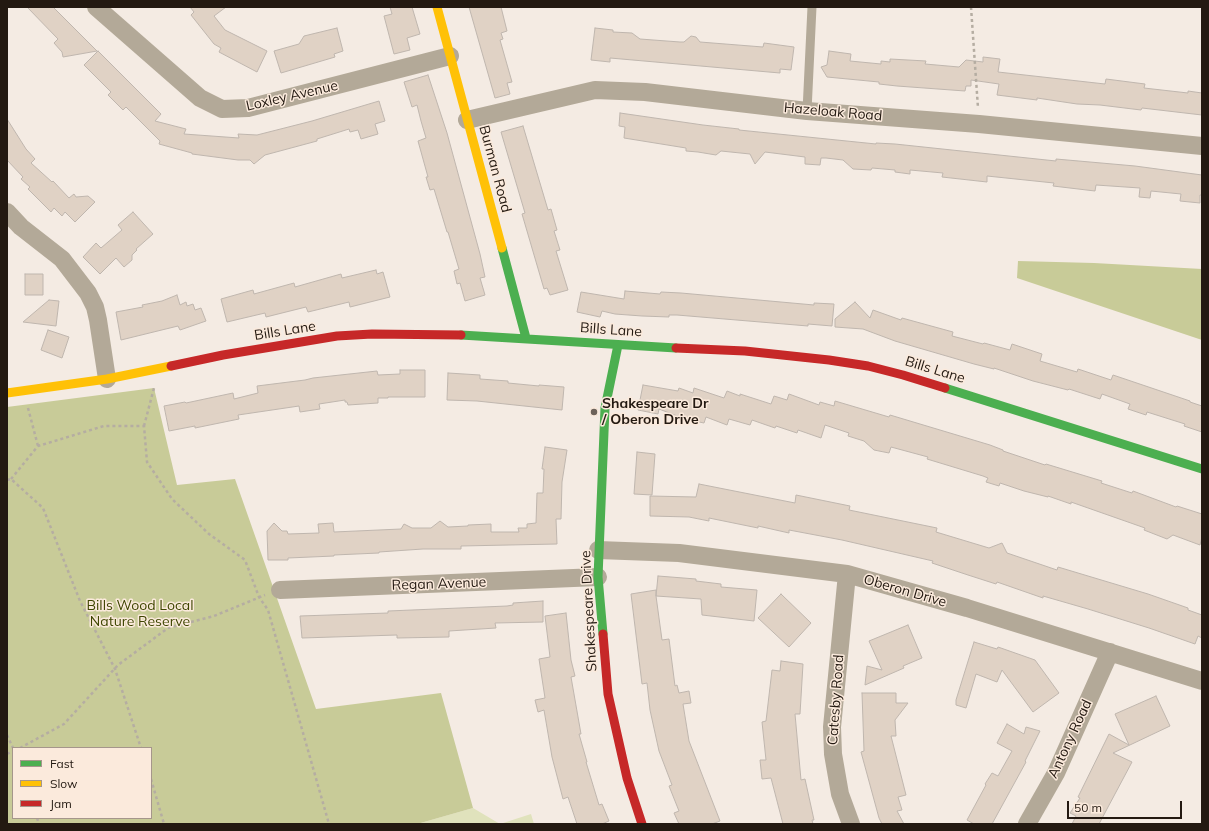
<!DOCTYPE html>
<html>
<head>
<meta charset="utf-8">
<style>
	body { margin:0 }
	#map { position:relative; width:1209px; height:831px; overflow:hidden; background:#f4ebe3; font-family:Mulish,sans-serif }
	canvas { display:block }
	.frame { position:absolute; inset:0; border:8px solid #231911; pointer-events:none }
	.legend { position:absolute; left:12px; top:747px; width:140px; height:72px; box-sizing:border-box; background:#fbeadc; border:1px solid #a5968b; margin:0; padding:5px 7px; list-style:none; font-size:12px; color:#231911 }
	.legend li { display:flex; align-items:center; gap:8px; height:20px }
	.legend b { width:20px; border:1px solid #a5968b }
	.scale { position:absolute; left:1067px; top:801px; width:115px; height:18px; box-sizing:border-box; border:2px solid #231911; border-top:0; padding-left:5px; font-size:12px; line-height:14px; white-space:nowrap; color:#231911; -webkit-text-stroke:3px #fbeadc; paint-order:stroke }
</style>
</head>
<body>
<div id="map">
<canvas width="1209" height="831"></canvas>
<div class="frame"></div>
<ul class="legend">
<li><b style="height:5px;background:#4caf50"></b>Fast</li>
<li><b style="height:5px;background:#ffc107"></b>Slow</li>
<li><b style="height:5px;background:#c62828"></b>Jam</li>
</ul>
<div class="scale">50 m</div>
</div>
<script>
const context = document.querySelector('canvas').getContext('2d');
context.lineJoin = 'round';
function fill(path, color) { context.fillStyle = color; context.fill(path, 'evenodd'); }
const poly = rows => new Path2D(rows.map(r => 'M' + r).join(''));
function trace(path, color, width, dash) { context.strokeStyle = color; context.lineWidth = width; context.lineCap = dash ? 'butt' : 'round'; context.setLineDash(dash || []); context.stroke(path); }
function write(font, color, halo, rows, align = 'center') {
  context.font = font + ' Mulish,sans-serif'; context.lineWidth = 3; context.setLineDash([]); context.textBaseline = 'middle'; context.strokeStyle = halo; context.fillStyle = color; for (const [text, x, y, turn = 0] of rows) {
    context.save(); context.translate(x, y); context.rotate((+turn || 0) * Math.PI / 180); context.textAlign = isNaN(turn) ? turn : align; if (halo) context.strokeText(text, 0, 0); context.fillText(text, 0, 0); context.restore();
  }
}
fill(poly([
	[473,808,500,824,531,814,534,824,417,824]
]), '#e0e2bc');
fill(poly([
	[1018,261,1094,263,1202,269,1202,340,1017,278],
	[154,388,177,485,235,479,316,709,441,693,473,808,417,824,7,824,7,407],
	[13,748,151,748,151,818,13,818]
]), '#c8cb98');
const building = poly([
	[27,7,53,7,97,51,63,57,62,52,54,43,58,39,27,7],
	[190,7,226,7,214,16,225,30,267,51,257,72,219,52,221,48,214,44,191,15,194,12,190,7],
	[390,7,412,7,420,34,407,38,410,50,394,54,384,16,392,14,390,7],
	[469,7,501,7,507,31,501,33,503,39,500,40,512,82,507,83,510,94,495,98,469,7],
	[337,28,343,51,334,54,335,57,281,73,274,51,299,44,304,36,337,28],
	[595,28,613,30,613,32,632,33,640,39,680,42,684,42,691,36,696,37,700,42,763,47,764,43,794,47,791,70,780,69,780,73,610,58,610,62,591,60,595,28],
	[98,51,161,114,155,121,186,129,184,134,239,138,238,134,257,135,312,121,379,101,385,121,375,124,378,134,361,139,358,130,350,132,349,129,317,139,317,141,265,155,254,164,250,160,238,160,192,154,192,153,159,144,160,141,126,107,123,110,108,95,111,92,84,65,98,51],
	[829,51,851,54,850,61,881,64,881,61,890,62,890,59,926,61,925,64,959,67,966,60,983,62,983,57,1000,59,998,72,1105,84,1106,79,1145,84,1144,88,1188,93,1188,91,1202,93,1202,115,1142,108,1141,110,1100,105,1077,104,1037,98,1037,100,997,95,999,84,971,80,971,86,966,86,965,91,897,86,879,84,879,82,827,77,821,67,827,65,829,51],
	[428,75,447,133,480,254,485,277,480,278,485,295,465,301,460,283,457,284,454,271,459,269,448,232,447,232,434,189,430,190,426,177,428,177,418,141,426,138,421,121,417,105,412,107,404,82,428,75],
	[620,113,703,125,739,129,739,130,876,144,876,143,895,144,1056,161,1056,159,1135,166,1202,175,1202,195,1200,195,1200,203,1180,201,1181,194,1151,191,1150,198,1139,197,1140,188,1096,185,1095,191,1053,186,1054,183,987,176,987,182,942,177,943,173,910,170,910,174,895,172,895,170,872,168,871,170,853,169,843,160,826,158,821,158,820,165,805,164,805,157,765,152,755,164,750,154,721,151,716,155,698,152,686,151,686,148,624,138,625,127,619,126,620,113],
	[7,119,26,149,35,159,31,163,52,182,53,181,69,198,74,194,76,197,88,196,95,202,75,222,65,212,62,216,54,208,51,212,28,189,30,187,21,179,23,177,7,160,7,119],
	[523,126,548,210,551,209,557,230,554,231,560,250,556,251,568,290,550,295,547,288,544,289,522,214,525,213,501,132,523,126],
	[133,212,153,234,136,249,137,250,132,255,132,260,124,267,116,258,100,274,83,257,96,243,101,248,122,230,118,225,133,212],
	[376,270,377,274,383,272,390,297,350,307,349,302,308,312,306,307,266,317,265,313,227,322,221,299,253,290,254,294,294,283,295,287,341,274,342,278,376,270],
	[25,274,43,274,43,295,25,295,25,274],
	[625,291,660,294,661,292,681,293,814,305,814,303,834,304,832,326,808,324,808,326,677,315,669,315,669,317,642,316,615,314,602,311,600,317,577,312,581,292,624,299,625,291],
	[177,295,180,305,186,302,187,306,193,304,195,310,201,308,206,321,180,330,178,326,121,340,116,312,143,307,142,305,162,301,177,295],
	[49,300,59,301,56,326,23,322,49,300],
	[855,302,870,318,873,310,901,320,902,318,953,332,952,336,983,344,984,343,1010,350,1012,344,1042,354,1040,361,1077,372,1078,369,1111,380,1113,375,1190,401,1190,402,1202,406,1202,432,1184,426,1185,424,1147,412,1146,415,1128,409,1130,404,1102,394,1100,399,1069,389,1068,390,1033,381,994,368,994,369,974,364,895,341,863,329,835,327,835,319,855,302],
	[48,330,69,337,62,358,41,350,48,330],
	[400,370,425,370,425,397,388,397,388,398,378,398,378,403,348,405,347,402,345,402,345,400,319,404,320,409,300,412,299,406,272,410,238,415,239,419,195,428,195,426,169,431,164,406,185,402,186,403,233,393,234,399,258,393,257,386,305,380,313,378,377,371,378,375,400,374,400,370],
	[448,373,480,375,480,379,508,381,508,383,539,386,539,385,564,387,562,410,477,401,447,400,448,373],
	[643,385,678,391,679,388,693,393,694,388,724,398,727,391,740,396,740,394,771,404,774,396,787,400,789,394,819,405,820,402,834,406,835,401,889,417,890,415,990,445,1003,450,1003,451,1045,465,1046,464,1069,471,1102,481,1101,483,1132,493,1133,491,1176,507,1177,506,1202,514,1202,537,1200,545,1173,535,1167,539,1144,530,1145,528,1071,502,1071,504,1048,496,1048,497,1024,491,1000,483,999,486,986,482,988,478,983,476,927,459,928,457,891,447,889,453,874,450,864,441,848,436,849,433,825,425,821,438,798,430,797,433,776,426,775,428,752,420,750,425,729,419,727,425,706,417,704,423,685,419,659,409,658,414,638,410,643,385],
	[545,447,567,450,562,482,561,519,556,519,557,544,461,546,461,549,423,549,379,552,379,553,334,555,334,556,288,558,288,560,268,560,267,531,274,523,282,531,287,531,288,534,319,533,318,524,333,523,334,532,401,529,404,524,412,528,431,528,440,521,448,527,468,526,468,525,491,524,491,532,519,532,518,528,527,528,527,524,536,523,537,493,543,493,544,469,542,469,545,447],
	[637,452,655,454,652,495,634,494,637,452],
	[699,484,795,503,796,495,850,506,849,510,937,528,936,532,989,548,1002,543,1007,553,1057,570,1058,567,1148,594,1188,608,1188,610,1202,615,1202,638,1198,636,1195,644,1149,628,1088,609,1043,596,1043,598,997,582,996,584,968,575,932,563,933,561,842,540,789,530,789,533,758,526,758,528,709,518,709,521,689,517,650,516,650,496,696,497,699,484],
	[658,576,696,579,696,581,721,584,721,587,757,590,754,621,702,615,701,599,656,596,662,640,669,639,675,686,677,685,679,693,689,691,691,703,683,704,689,741,720,821,712,824,679,824,674,813,679,811,669,786,672,785,659,751,650,710,647,683,642,684,631,594,656,590,656,596,658,576],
	[781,594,811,623,789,647,758,618,781,594],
	[543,601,543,622,495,623,496,628,449,631,449,637,397,638,397,635,302,638,300,616,388,613,388,611,507,606,513,605,513,603,543,601],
	[566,613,571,660,575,676,571,677,581,734,579,734,587,762,586,762,599,805,602,804,609,821,602,824,577,824,568,797,563,799,552,757,544,710,538,712,535,700,545,698,539,659,550,657,545,616,566,613],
	[908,625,922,658,903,666,904,668,865,685,867,666,882,670,869,641,908,625],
	[974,642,997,649,998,647,1035,660,1059,693,1033,712,1002,670,997,682,976,674,966,708,956,705,956,700,974,642],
	[781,661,803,664,800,714,795,714,801,780,805,779,814,820,812,820,813,824,783,824,771,778,762,779,760,760,766,760,762,722,766,721,772,670,780,671,781,661],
	[862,693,896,693,896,703,908,703,895,720,896,736,891,736,906,795,898,797,902,810,897,811,904,824,882,824,879,818,861,752,864,751,862,693],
	[1156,696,1170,726,1113,753,1132,762,1099,824,1072,824,1076,816,1070,813,1080,798,1078,797,1109,734,1129,745,1115,714,1156,696],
	[1007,724,1024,734,1026,727,1040,731,1025,761,1026,762,992,824,974,824,967,820,986,785,985,784,992,773,998,776,1012,751,997,743,1007,724]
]);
fill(building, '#e0d2c5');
trace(building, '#bfb6ae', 1);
trace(poly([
	[971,7,978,108],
	[28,408,38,446],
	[144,426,154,388],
	[11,479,38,446,104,426,144,426,147,462,172,499,209,534,245,560,259,597,268,610,329,824],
	[7,480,11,479,43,508,80,601,115,669,141,748],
	[7,735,13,748],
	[20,748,64,724,118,665,168,628,214,616,265,595],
	[7,754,13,751],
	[151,779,164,824],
	[37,818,39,824]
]), '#b5ada2', 2.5, [3, 3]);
trace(poly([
	[807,111,812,7]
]), '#b3a998', 9);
trace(poly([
	[96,7,200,98,222,109,248,108,450,56],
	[467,120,595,90,645,92,807,111,979,124,1202,146],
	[7,212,21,227,62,259,88,293,95,307,98,320,107,379],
	[598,550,679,553,847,574,967,608,1202,681],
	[847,574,832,727,833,754,840,794,851,824],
	[280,590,598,577],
	[1027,824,1056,773,1110,652]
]), '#b3a998', 18);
trace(poly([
	[502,248,526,338],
	[461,335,676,348],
	[945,388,1202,469],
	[603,634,598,577,605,408,618,345]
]), '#4caf50', 9);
trace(poly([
	[437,7,502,248],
	[7,393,107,379,171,366]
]), '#ffc107', 9);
trace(poly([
	[676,348,745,351,829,360,868,366,903,375,945,388],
	[171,366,223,355,337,336,372,334,461,335],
	[603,634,608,694,627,778,642,824]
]), '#c62828', 9);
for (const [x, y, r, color] of [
	[594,412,4,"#6c625a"]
]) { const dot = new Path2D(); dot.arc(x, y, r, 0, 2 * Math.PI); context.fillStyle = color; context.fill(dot); trace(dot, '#fbeadc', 1.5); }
write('14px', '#231911', '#fbeadc', [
	["Loxley Avenue",292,96,-13],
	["Hazeloak Road",833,112,5],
	["Burman Road",495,169,75],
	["Bills Lane",611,330,4],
	["Bills Lane",285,331,-9],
	["Bills Lane",935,370,17],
	["Regan Avenue",439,584,-2],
	["Oberon Drive",905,591,16],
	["Shakespeare Drive",589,611,-93],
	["Catesby Road",836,700,-86],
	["Antony Road",1070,739,-65]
]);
write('bold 14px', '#231911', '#fbeadc', [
	["Shakespeare Dr",602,404],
	["/ Oberon Drive",602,420]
], 'left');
write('14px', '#3e4500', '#fbeadc', [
	["Bills Wood Local",140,606],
	["Nature Reserve",140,622]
]);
</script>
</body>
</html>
